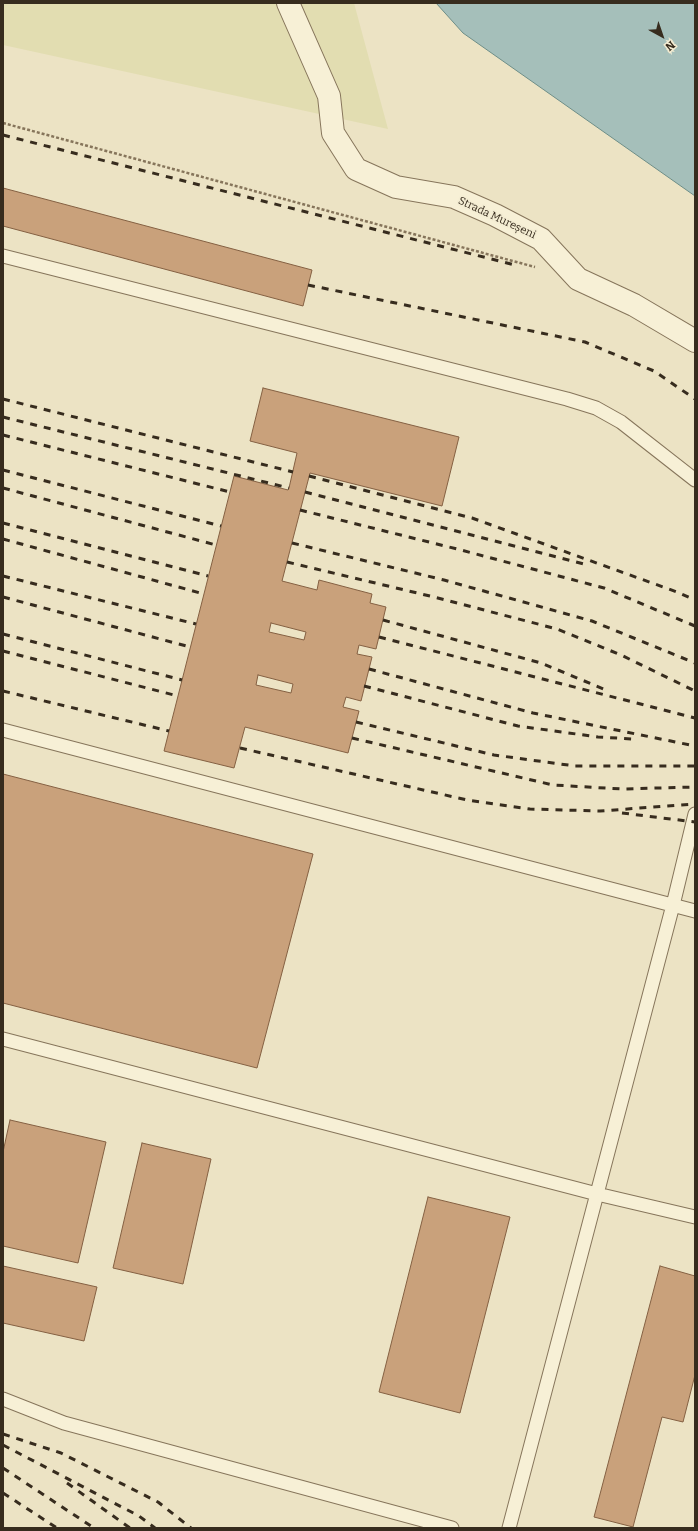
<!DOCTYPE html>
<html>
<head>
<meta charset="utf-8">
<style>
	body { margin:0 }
	#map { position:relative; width:698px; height:1531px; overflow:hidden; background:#ece3c4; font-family:Bitter,serif }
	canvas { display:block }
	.frame { position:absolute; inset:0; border:4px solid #372c1e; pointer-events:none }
	.north { position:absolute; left:642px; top:16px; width:40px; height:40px; -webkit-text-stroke:3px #f4edd3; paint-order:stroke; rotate:140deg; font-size:11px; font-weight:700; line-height:16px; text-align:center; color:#372c1e }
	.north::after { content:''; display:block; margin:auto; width:14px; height:18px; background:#372c1e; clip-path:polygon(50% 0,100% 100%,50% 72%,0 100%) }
</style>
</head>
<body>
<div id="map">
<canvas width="698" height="1531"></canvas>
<div class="frame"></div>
<div class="north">N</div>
</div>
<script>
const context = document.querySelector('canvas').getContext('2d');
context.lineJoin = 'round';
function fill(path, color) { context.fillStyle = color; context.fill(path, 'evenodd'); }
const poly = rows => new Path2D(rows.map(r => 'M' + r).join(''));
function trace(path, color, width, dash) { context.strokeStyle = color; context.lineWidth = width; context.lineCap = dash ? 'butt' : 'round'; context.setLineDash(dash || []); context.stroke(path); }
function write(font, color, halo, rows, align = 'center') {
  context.font = font + ' Bitter,serif'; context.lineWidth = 3.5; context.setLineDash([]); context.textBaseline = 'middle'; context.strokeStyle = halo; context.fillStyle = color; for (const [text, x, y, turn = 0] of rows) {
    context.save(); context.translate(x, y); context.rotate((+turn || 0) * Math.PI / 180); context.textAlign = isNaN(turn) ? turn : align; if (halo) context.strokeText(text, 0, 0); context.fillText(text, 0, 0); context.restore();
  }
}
fill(poly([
	[3,3,354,3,388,129,3,45]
]), '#e2ddb1');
const water = poly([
	[436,3,695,3,695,196,463,33,436,3]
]);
fill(water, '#a5bfba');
trace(water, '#6d8d87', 1);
const building = poly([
	[3,188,312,270,303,306,3,226,3,188],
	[263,388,459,437,442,506,310,473,282,581,317,590,319,580,372,594,370,603,386,607,376,649,359,645,357,654,372,657,361,701,346,697,343,707,359,711,348,753,245,727,234,768,164,751,234,476,288,490,289,488,297,453,250,441,263,388],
	[271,623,306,632,304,640,269,632,271,623],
	[258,675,293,684,291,693,256,685,258,675],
	[3,774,313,854,257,1068,3,1003,3,774],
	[10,1120,106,1142,78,1263,3,1246,3,1152,10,1120],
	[142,1143,211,1159,183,1284,113,1268,142,1143],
	[428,1197,510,1217,460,1413,379,1392,428,1197],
	[3,1266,97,1287,84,1341,3,1323,3,1266],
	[660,1266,695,1276,695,1375,683,1422,662,1417,633,1527,594,1517,660,1266]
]);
fill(building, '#c9a17b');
trace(building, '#846042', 1);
const service = poly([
	[3,256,567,399,596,408,621,422,695,480],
	[3,730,695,911],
	[3,1039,597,1194,695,1217],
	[3,1399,64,1423,452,1528],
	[509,1528,673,905,695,814]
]);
const minor = poly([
	[288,3,329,96,333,133,356,169,396,187,454,197,495,215,541,239,578,279,634,305,695,341]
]);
trace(service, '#86755b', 15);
trace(minor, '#86755b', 24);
trace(poly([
	[3,123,535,267]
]), '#86755b', 2.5, [3, 2]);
trace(service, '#f7f0d6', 13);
trace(minor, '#f7f0d6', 22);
trace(poly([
	[3,135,515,265],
	[308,285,585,342,654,371,695,399],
	[3,399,293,472],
	[3,417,289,488],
	[3,435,230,492],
	[3,470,221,526],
	[309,476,472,518,677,592,695,600],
	[3,488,216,545],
	[305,492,588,565],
	[300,510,461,550,604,588,695,626],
	[3,523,208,576],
	[3,539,204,594],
	[292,543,444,580,592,621,695,663],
	[287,562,434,597,557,629,621,655,695,691],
	[3,576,196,624],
	[3,597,190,647],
	[383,620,541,663,606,690],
	[3,634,182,680],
	[379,637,695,718],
	[3,651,178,696],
	[369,669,533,713,695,746],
	[364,686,518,726,598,737,633,739],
	[3,691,169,731],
	[356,722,494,755,575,766,695,766],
	[352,738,553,785,622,789,695,787],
	[240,748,467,800,530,809,600,811,695,804],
	[622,813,695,822],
	[3,1434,61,1453,158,1502,191,1528],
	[3,1445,139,1516,155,1528],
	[3,1468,94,1528],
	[67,1483,130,1528],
	[3,1493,57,1528]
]), '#372c1e', 3, [7, 7]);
write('11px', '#372c1e', '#f4edd3', [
	["Strada Mureșeni",497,218,25]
]);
</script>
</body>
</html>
